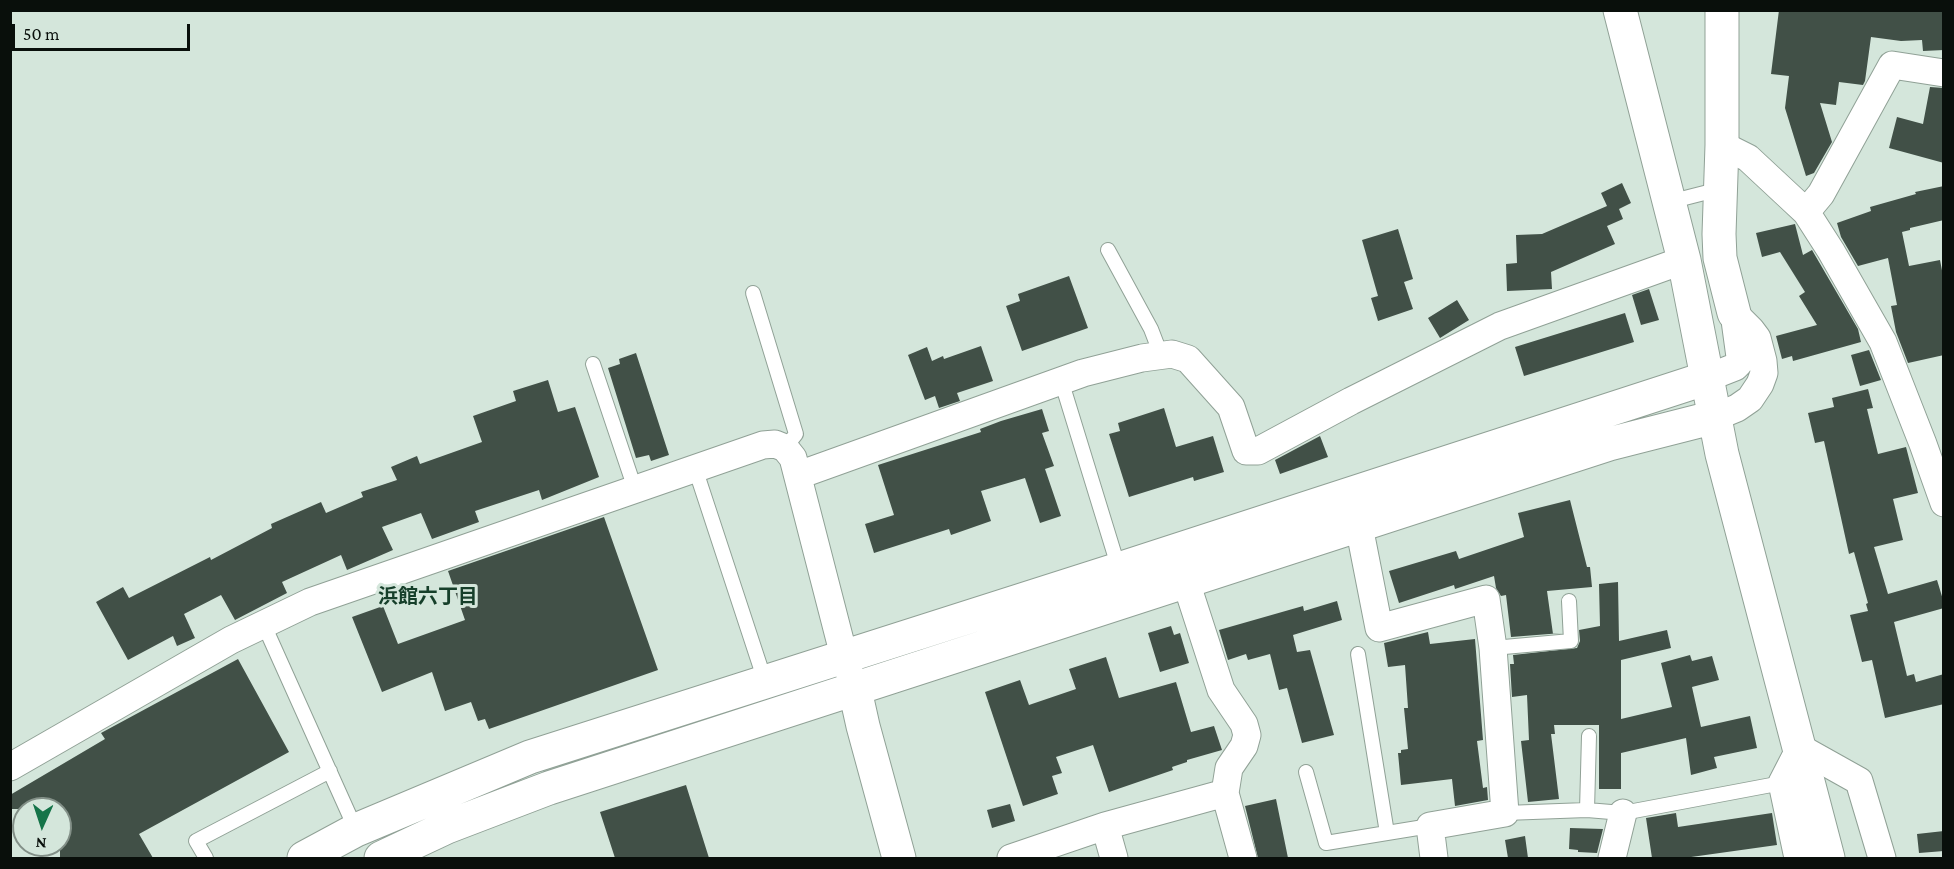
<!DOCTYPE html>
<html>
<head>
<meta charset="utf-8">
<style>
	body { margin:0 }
	#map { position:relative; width:1954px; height:869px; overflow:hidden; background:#d4e6db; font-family:"Crimson Pro",serif }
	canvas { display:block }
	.frame { position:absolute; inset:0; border:12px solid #090f0b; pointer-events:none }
	.north { position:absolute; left:12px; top:797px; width:60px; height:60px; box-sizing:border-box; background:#d4e6db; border:2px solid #839088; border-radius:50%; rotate:183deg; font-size:16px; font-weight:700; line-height:24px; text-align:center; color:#090f0b }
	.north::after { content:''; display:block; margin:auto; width:21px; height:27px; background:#157449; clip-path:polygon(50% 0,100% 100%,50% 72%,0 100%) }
	.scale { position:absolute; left:12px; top:24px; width:178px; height:27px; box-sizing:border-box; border:3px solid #090f0b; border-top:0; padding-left:8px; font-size:18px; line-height:21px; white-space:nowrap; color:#090f0b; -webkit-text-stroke:4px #d4e6db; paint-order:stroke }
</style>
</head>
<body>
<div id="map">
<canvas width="1954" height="869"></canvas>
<div class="frame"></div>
<div class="north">N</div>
<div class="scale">50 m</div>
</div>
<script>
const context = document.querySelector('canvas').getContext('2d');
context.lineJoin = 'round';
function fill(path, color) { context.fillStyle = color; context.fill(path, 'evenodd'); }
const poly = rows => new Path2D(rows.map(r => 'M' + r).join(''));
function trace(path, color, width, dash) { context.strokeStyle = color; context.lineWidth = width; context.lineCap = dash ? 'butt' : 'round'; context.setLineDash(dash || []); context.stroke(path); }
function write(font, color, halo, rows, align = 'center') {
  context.font = font + ' "Crimson Pro","Noto Sans JP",serif'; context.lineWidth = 6; context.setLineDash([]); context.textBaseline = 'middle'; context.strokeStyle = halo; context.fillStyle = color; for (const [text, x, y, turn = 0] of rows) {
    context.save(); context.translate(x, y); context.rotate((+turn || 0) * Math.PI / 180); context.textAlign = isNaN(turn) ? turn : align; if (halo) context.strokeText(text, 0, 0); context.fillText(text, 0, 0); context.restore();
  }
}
fill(poly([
	[1779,10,1944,10,1944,50,1923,51,1922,40,1901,41,1871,37,1865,81,1863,85,1839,82,1836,105,1820,103,1832,142,1814,173,1806,176,1785,108,1789,76,1771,74],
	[1930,87,1944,88,1944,163,1889,148,1897,117,1923,124],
	[1622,183,1631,203,1619,209,1623,219,1607,226,1615,244,1551,272,1552,289,1507,291,1506,264,1517,263,1516,235,1542,234,1607,206,1601,193],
	[1944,186,1944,220,1910,228,1910,230,1902,232,1909,266,1940,260,1944,281,1944,355,1908,363,1896,332,1891,306,1897,305,1888,258,1858,266,1841,237,1837,223,1871,211,1870,207,1916,194,1915,192],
	[1795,224,1803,255,1812,250,1858,329,1861,342,1793,361,1792,356,1782,359,1776,336,1817,325,1799,296,1805,292,1780,252,1762,257,1756,233],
	[1398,229,1413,279,1404,282,1413,309,1378,321,1371,298,1378,296,1362,240],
	[1069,276,1088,328,1022,351,1006,306,1020,301,1018,294],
	[1649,289,1659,320,1641,325,1632,295],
	[1457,300,1469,320,1440,338,1428,318],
	[1625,313,1634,342,1524,376,1515,347],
	[981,346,993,381,957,393,960,401,939,408,935,396,925,400,908,355,927,347,932,361,943,356,944,359],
	[1869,350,1881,380,1860,386,1851,355],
	[636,353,669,455,651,461,649,455,636,458,608,368,620,364,619,359],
	[548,380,558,412,575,407,599,477,542,500,539,490,475,511,479,522,432,539,421,513,382,527,393,550,347,570,341,555,282,582,287,593,235,620,221,595,184,614,195,638,177,646,173,636,128,660,96,602,123,587,129,598,210,557,211,560,272,528,271,524,321,502,326,513,363,497,361,492,397,480,391,467,417,456,420,464,482,442,473,416,516,401,513,391],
	[1868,389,1873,408,1867,409,1878,454,1906,447,1918,493,1893,499,1903,540,1874,547,1888,594,1937,580,1944,603,1944,608,1894,622,1907,676,1914,674,1916,682,1944,674,1944,704,1885,718,1872,660,1862,662,1850,615,1868,611,1866,604,1868,603,1854,552,1849,554,1824,441,1815,443,1808,413,1834,407,1832,398],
	[1164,408,1176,447,1213,436,1224,472,1194,481,1193,477,1129,497,1109,434,1120,431,1118,423],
	[1042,409,1049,431,1042,433,1054,466,1045,469,1061,516,1040,523,1025,478,981,491,991,521,951,535,949,529,874,553,865,524,894,515,878,465,981,432,980,429,1001,421],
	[1320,436,1328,457,1280,474,1275,460],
	[1570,500,1587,567,1590,567,1592,587,1547,591,1553,634,1562,633,1511,637,1506,595,1501,596,1496,588,1494,576,1455,589,1454,585,1399,603,1389,571,1456,551,1459,559,1524,537,1518,513],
	[604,517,658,670,489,729,485,719,478,721,471,702,445,711,432,672,382,692,352,617,383,606,398,644,465,620,448,571],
	[1618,582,1619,641,1667,630,1671,648,1621,660,1621,719,1672,707,1661,663,1690,655,1692,661,1712,656,1719,680,1692,687,1701,727,1750,716,1757,748,1714,757,1717,768,1691,775,1686,738,1621,753,1621,789,1599,789,1599,725,1554,725,1555,734,1551,734,1559,799,1528,802,1521,741,1529,740,1527,695,1512,697,1510,664,1514,664,1513,655,1577,648,1580,641,1579,630,1600,626,1599,584],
	[1337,601,1342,620,1293,635,1297,652,1310,650,1334,735,1302,743,1287,688,1279,690,1270,654,1248,660,1246,654,1228,660,1219,630,1303,606,1304,611],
	[1171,626,1174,635,1180,633,1189,663,1160,672,1148,633],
	[1428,632,1430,644,1475,639,1483,740,1477,741,1483,788,1487,787,1488,800,1455,806,1452,779,1401,785,1398,753,1401,753,1401,750,1408,749,1404,708,1408,708,1405,665,1388,667,1384,643],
	[1106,657,1119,698,1176,682,1191,732,1214,726,1222,750,1187,760,1187,762,1172,767,1173,770,1109,792,1093,745,1056,757,1062,773,1052,776,1058,794,1023,806,985,692,1020,680,1029,705,1076,689,1069,669],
	[238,659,289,752,139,834,153,858,60,858,60,809,10,809,10,795,105,739,101,733],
	[686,785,709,858,615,858,600,812],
	[1276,799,1288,858,1258,858,1245,806],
	[1010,804,1015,821,992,828,987,810],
	[1676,813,1678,827,1772,813,1777,845,1684,858,1652,858,1646,818],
	[1570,828,1603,829,1597,853,1578,852,1578,850,1569,849],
	[1944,831,1944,851,1919,853,1917,834],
	[1525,836,1528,858,1508,858,1505,840]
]), '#415047');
const lane = poly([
	[1669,202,1720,189],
	[1108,250,1151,329,1161,355],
	[753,293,796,434,785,448],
	[593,364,635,489],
	[1061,380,1119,569],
	[695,468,765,681],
	[264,625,356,830],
	[1493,648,1571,641,1569,601],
	[1358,654,1387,833,1430,826],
	[1306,772,1326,843,1387,833],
	[1587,810,1589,736],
	[1505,813,1587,810,1623,813,1782,783],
	[206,858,196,841,330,771]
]);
const street = poly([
	[1722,145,1748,158,1792,199,1806,212,1831,251,1883,342,1923,444,1944,503],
	[1806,212,1821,194,1892,65,1944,73],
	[1707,378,1735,367,1739,363,1740,357,1734,313],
	[1715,417,1737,408,1750,399,1760,384,1764,373,1763,361,1757,338,1751,330,1734,313],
	[799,475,1083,373,1142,358,1172,354,1188,359,1231,407,1246,451,1258,451,1351,401,1500,326,1684,260],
	[1359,526,1379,628,1486,599,1493,648,1505,813,1430,826,1434,858],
	[1186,582,1221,690,1244,724,1247,735,1244,746,1229,768,1225,793,1243,858],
	[10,767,231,640,310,602,763,445,775,444,785,448,793,458,844,656,855,690],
	[1105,826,1114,858],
	[1011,858,1105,826,1225,793],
	[1612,858,1623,813],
	[1798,858,1782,783,1800,748,1859,781,1882,858]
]);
const secondary = poly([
	[1620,10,1684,260,1722,454,1828,858],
	[1722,10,1722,145,1719,234,1720,258,1734,313],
	[855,690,863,726,899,858],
	[304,858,356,830,530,757,1119,569,1707,378],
	[381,858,447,827,549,788,1609,444,1715,417]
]);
trace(lane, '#90a196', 16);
trace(street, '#90a196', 29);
trace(secondary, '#90a196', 35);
trace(lane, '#fff', 14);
trace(street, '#fff', 27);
trace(secondary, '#fff', 33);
write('bold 20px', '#163f2a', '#d4e6db', [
	["浜館六丁目",428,597]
]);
</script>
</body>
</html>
